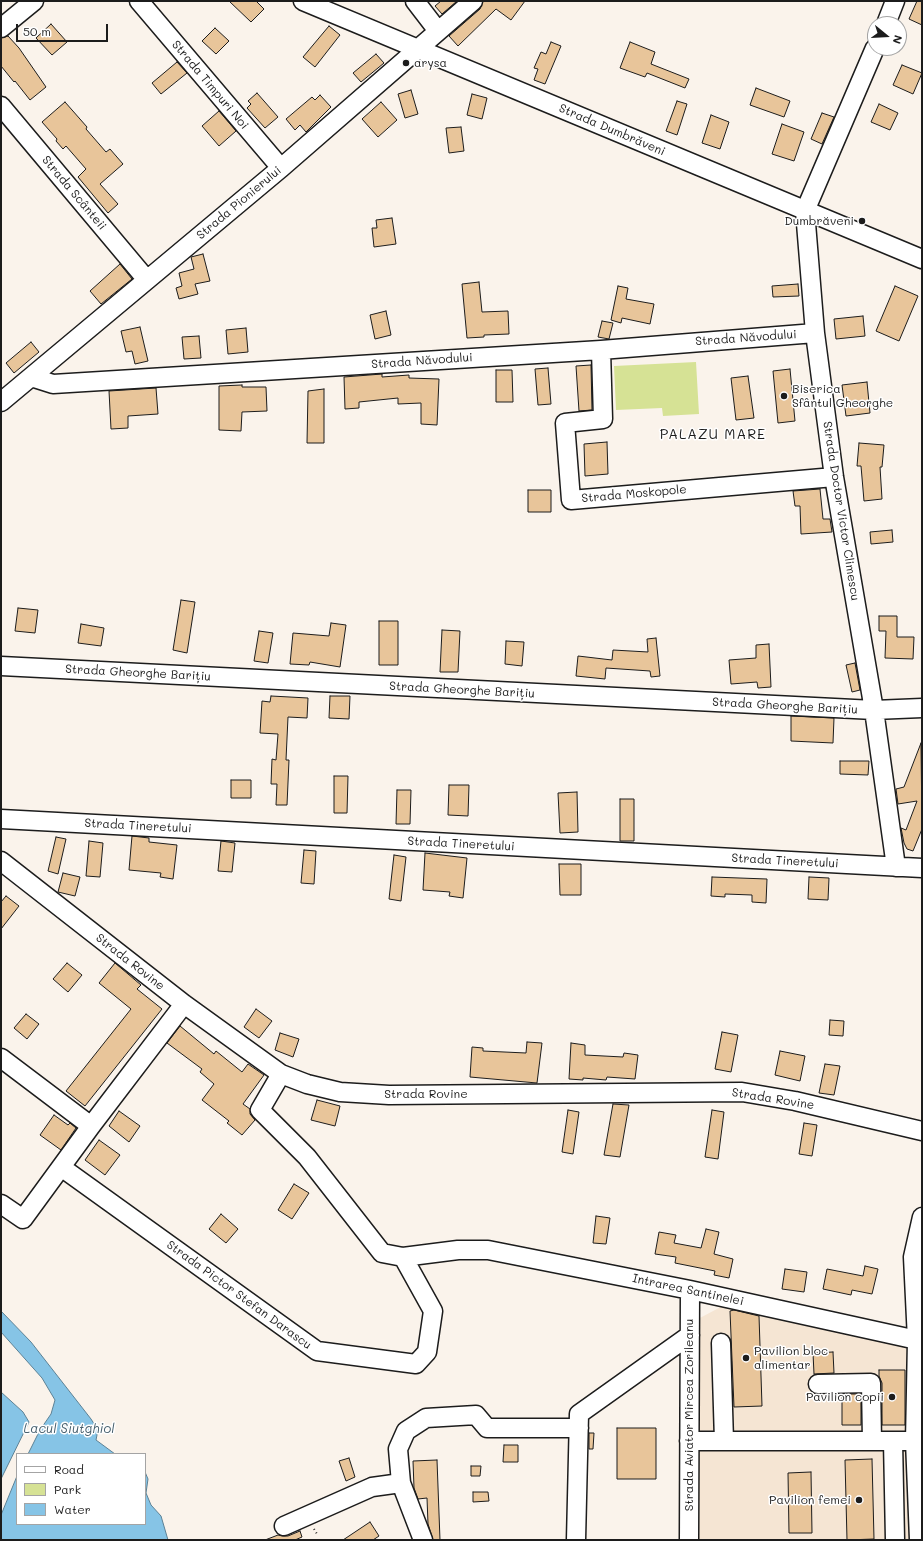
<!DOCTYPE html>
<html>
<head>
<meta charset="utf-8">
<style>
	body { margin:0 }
	#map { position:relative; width:923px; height:1541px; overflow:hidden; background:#faf3eb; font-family:Mali,sans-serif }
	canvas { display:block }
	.frame { position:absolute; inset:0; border:2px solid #1c1c1c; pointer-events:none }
	.legend { position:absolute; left:16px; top:1453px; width:130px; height:72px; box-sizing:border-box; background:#fff; border:1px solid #a4a4a4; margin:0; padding:5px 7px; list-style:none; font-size:12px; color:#1c1c1c }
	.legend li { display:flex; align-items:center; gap:8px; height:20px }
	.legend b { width:20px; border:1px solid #a4a4a4 }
	.north { position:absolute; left:867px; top:16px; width:40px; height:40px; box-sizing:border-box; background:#fff; border:1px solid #a4a4a4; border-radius:50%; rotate:108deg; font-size:11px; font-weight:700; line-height:16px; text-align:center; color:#1c1c1c }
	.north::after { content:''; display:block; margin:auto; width:14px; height:18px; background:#1c1c1c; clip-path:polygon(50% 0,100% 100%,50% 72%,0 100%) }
	.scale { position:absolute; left:16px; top:24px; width:92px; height:18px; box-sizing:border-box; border:2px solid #1c1c1c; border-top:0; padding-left:5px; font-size:12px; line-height:14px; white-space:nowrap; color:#1c1c1c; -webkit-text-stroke:3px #fff; paint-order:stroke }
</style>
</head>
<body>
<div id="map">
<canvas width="923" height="1541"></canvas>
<div class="frame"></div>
<ul class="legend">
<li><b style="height:5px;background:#fff"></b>Road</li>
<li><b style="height:11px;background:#d6e295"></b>Park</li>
<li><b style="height:11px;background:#86c4e6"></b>Water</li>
</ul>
<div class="north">N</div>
<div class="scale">50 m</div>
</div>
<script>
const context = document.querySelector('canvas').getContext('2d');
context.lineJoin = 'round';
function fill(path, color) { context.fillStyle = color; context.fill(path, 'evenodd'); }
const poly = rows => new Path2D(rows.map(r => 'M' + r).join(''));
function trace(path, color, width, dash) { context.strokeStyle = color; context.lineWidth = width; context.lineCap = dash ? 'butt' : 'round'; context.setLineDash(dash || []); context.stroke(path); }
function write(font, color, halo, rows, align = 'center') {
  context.font = font + ' Mali,sans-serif'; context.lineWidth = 3; context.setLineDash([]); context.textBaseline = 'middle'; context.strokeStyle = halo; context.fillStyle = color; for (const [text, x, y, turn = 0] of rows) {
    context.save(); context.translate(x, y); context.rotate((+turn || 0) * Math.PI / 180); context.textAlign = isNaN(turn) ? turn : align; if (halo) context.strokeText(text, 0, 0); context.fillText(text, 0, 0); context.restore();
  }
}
fill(poly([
	[732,1301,908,1344,912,1540,697,1540,698,1319]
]), '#f5e5d3');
fill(poly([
	[696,362,699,414,663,416,662,408,616,410,614,366]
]), '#d6e295');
const water = poly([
	[1,1311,31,1342,91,1419,98,1430,96,1440,115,1454,28,1454,40,1430,51,1414,55,1400,42,1378,1,1332,1,1311],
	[1,1392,23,1412,29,1422,1,1479,1,1392],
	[145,1472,148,1479,146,1493,151,1505,161,1516,168,1540,1,1540,1,1515,17,1476,17,1524,145,1524,145,1472]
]);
fill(water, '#86c4e6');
trace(water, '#5c8195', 1);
const building = poly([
	[229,1,256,1,264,9,251,22,229,1],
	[441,1,457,1,442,14,435,6,441,1],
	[483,1,525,1,511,20,496,9,458,46,449,36,480,9,483,1],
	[917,1,922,1,922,25,909,19,917,1],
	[51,24,67,42,52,55,36,38,51,24],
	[329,26,340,35,315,67,303,57,329,26],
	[215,28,229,41,216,54,202,41,215,28],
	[8,36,19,48,46,87,30,100,15,81,14,82,1,66,1,38,8,36],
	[551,42,561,46,545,84,534,80,538,69,534,68,541,52,546,54,551,42],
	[630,42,655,52,651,64,689,79,685,88,647,73,645,77,620,68,630,42],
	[376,54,384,63,361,82,353,73,376,54],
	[177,62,187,73,161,94,152,83,177,62],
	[902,65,922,73,913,94,893,85,902,65],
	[756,88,790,101,784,117,750,105,756,88],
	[411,90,418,114,405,118,398,94,411,90],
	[257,93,278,117,265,128,247,108,251,104,248,101,257,93],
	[472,94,487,98,482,119,467,115,472,94],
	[320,95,331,107,306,132,300,125,295,130,286,119,312,97,315,100,320,95],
	[677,101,687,104,677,135,666,131,677,101],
	[65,102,87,127,86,129,106,152,110,149,123,164,100,184,118,204,108,213,78,177,86,169,66,146,63,149,56,141,57,139,42,122,65,102],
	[381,102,397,120,378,137,362,119,381,102],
	[879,104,898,113,890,130,871,122,879,104],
	[219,111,236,131,219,146,202,126,219,111],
	[822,113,834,117,822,144,811,139,822,113],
	[711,115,729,122,720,149,702,143,711,115],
	[782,124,804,132,794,161,772,154,782,124],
	[461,127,464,151,449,153,446,128,461,127],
	[392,218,396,244,374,247,372,228,377,228,376,220,392,218],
	[203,254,210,281,195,284,198,294,179,299,176,288,182,286,179,273,194,269,191,257,203,254],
	[120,264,132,279,101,304,90,291,120,264],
	[479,282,482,312,508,311,509,334,484,335,484,337,467,338,462,284,479,282],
	[798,284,799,296,773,297,772,286,798,284],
	[618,286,628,288,626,299,654,304,650,324,622,318,621,323,611,320,618,286],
	[895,286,918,296,899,341,876,331,895,286],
	[386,311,391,335,375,339,370,315,386,311],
	[863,316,865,336,836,339,834,319,863,316],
	[602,321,613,323,609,339,598,337,602,321],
	[140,327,148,361,135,364,132,351,126,352,121,331,140,327],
	[246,328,248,352,228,354,226,330,246,328],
	[199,336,201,358,184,359,182,337,199,336],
	[31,342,39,352,14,373,6,363,31,342],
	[591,365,592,410,579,411,576,366,591,365],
	[548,368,551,404,538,405,535,369,548,368],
	[790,369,795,421,778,423,773,371,790,369],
	[496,370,512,370,513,402,496,402,496,370],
	[382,374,382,377,409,375,409,378,439,379,437,425,421,424,421,403,398,404,398,398,359,402,359,408,345,409,344,377,382,374],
	[748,376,754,418,736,420,731,378,748,376],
	[867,382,870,413,846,416,842,385,867,382],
	[242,385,242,387,266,387,267,411,242,412,241,431,219,430,219,386,242,385],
	[156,388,158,414,128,416,128,428,111,429,109,391,156,388],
	[324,389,324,443,307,443,308,391,324,389],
	[607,442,608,474,585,476,584,444,607,442],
	[859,443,884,445,882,467,880,467,882,499,864,501,861,466,857,466,859,443],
	[820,489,823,519,830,519,832,532,801,534,800,506,795,506,793,491,820,489],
	[528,490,551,490,551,512,528,512,528,490],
	[892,530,893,542,871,544,870,532,892,530],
	[181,600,195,602,187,653,173,650,181,600],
	[18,608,38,610,35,633,15,631,18,608],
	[879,616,897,616,897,637,914,637,913,659,885,658,886,631,879,631,879,616],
	[379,621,398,621,398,665,379,665,379,621],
	[331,623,346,625,340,667,310,662,309,665,290,664,293,633,329,636,331,623],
	[81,624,104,628,101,646,78,643,81,624],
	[442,630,460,631,458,672,440,672,442,630],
	[259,631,273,633,268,663,254,661,259,631],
	[656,638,660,676,651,677,650,671,606,668,605,679,576,676,578,656,612,660,613,650,648,652,647,639,656,638],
	[506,641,524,642,522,666,505,664,506,641],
	[769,644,771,687,758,688,757,682,731,684,729,660,756,658,756,645,769,644],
	[855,663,860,690,852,692,846,665,855,663],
	[271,696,308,698,307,718,288,717,286,760,289,760,287,805,276,805,277,784,271,784,272,759,276,760,278,734,260,733,262,701,270,702,271,696],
	[330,696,350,696,349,719,329,718,330,696],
	[791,716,834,718,833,743,791,741,791,716],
	[921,743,922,829,913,851,907,849,904,843,901,828,906,830,917,801,898,804,896,789,904,787,921,743],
	[840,761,869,761,868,775,840,774,840,761],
	[334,776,348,776,347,813,334,813,334,776],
	[231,780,251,780,251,798,231,798,231,780],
	[449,785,469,785,468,816,448,815,449,785],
	[397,790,411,790,410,824,396,824,397,790],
	[577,792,578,832,560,833,558,793,577,792],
	[620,799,634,799,634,841,620,841,620,799],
	[132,836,149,838,149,842,177,845,173,879,160,877,161,873,129,870,132,836],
	[56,837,66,839,58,874,48,871,56,837],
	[89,841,103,843,100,877,86,876,89,841],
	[221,841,235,843,232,872,218,871,221,841],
	[304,850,316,851,314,884,301,883,304,850],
	[425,853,467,858,463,898,449,896,450,892,423,890,425,853],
	[394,855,406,857,401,901,389,899,394,855],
	[559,864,581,864,581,895,560,895,559,864],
	[63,873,80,877,75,896,58,892,63,873],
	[712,877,767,879,766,903,752,902,752,895,725,894,725,897,711,896,712,877],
	[809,877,829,878,828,900,808,899,809,877],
	[6,896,19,906,1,929,1,902,6,896],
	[67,963,82,975,68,992,53,979,67,963],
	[115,963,141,985,137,989,162,1009,85,1106,66,1091,131,1009,99,983,115,963],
	[256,1009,272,1021,259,1038,244,1027,256,1009],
	[26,1014,39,1024,27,1039,14,1028,26,1014],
	[830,1020,844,1021,843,1036,829,1035,830,1020],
	[180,1026,214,1054,216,1051,242,1072,248,1064,264,1075,243,1104,250,1109,250,1114,255,1120,242,1135,227,1123,229,1121,202,1100,214,1084,200,1072,202,1069,167,1043,180,1026],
	[722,1032,738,1035,731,1072,715,1069,722,1032],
	[280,1033,299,1039,293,1057,275,1050,280,1033],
	[527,1042,542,1043,537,1083,470,1077,472,1047,483,1048,483,1051,526,1053,527,1042],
	[571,1043,585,1045,585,1055,623,1057,624,1053,638,1055,635,1079,607,1077,606,1080,583,1078,583,1080,569,1079,571,1043],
	[780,1051,805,1056,800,1081,775,1075,780,1051],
	[825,1064,840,1066,834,1095,819,1093,825,1064],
	[317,1100,340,1106,335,1126,311,1120,317,1100],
	[613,1104,629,1105,620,1157,604,1155,613,1104],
	[568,1110,579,1112,573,1154,562,1152,568,1110],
	[712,1110,724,1112,718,1159,705,1157,712,1110],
	[119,1111,140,1126,129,1142,109,1126,119,1111],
	[54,1115,68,1125,70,1123,76,1128,61,1150,40,1135,54,1115],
	[804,1123,817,1125,812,1156,799,1154,804,1123],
	[99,1140,120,1155,105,1175,85,1160,99,1140],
	[294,1184,309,1193,292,1219,278,1210,294,1184],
	[221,1214,238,1229,226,1243,209,1229,221,1214],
	[596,1216,610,1218,606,1244,593,1243,596,1216],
	[706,1229,719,1232,714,1254,733,1259,729,1278,714,1275,715,1271,675,1263,676,1257,655,1254,659,1232,676,1235,674,1243,701,1248,706,1229],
	[865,1266,878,1269,872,1294,852,1290,851,1295,823,1289,827,1269,863,1276,865,1266],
	[785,1269,807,1272,804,1292,782,1289,785,1269],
	[734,1310,759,1316,762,1406,734,1407,730,1311,734,1310],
	[833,1352,834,1373,814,1374,813,1353,833,1352],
	[879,1370,905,1370,905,1425,882,1425,882,1383,879,1376,879,1370],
	[842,1394,861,1394,861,1425,842,1425,842,1394],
	[617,1428,656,1428,656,1479,617,1479,617,1428],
	[589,1433,594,1433,593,1449,589,1449,589,1433],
	[504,1445,518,1445,518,1462,503,1462,504,1445],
	[349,1458,355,1477,346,1481,339,1461,349,1458],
	[872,1459,874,1539,847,1540,845,1460,872,1459],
	[437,1460,440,1540,433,1540,428,1524,427,1498,418,1499,414,1488,413,1461,437,1460],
	[471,1466,481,1466,480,1476,471,1476,471,1466],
	[811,1472,812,1533,789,1533,788,1473,811,1472],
	[473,1492,488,1492,489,1501,473,1502,473,1492],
	[370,1522,379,1536,373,1540,343,1540,370,1522],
	[300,1531,302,1537,295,1540,265,1540,278,1535,282,1536,288,1536,300,1531]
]);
fill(building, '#e8c59a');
trace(building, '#1c1c1c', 1);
const minor = poly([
	[139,1,281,168],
	[303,1,922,259],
	[415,1,438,31],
	[886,24,895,1],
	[1,28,34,1],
	[875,48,805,211,815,333,834,477,874,710,896,867],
	[1,106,147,280],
	[601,350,603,419,565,423,571,500,834,477],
	[31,377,53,384,601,350,815,333],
	[1,402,281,168,473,1],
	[1,666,874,710,922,708],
	[1,819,922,868],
	[1,861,184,1004,281,1074,307,1084,340,1092,389,1095,742,1092,795,1101,922,1131],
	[1,1058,91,1126],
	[281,1074,260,1110,307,1157,382,1253,403,1257,458,1250,488,1250,690,1290,917,1340],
	[61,1167,317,1351,416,1364,427,1352,433,1311,403,1257],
	[1,1204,23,1219,91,1126,184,1004],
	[721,1343,724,1441],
	[818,1384,871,1383,872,1441],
	[689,1441,915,1441],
	[893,1441,895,1540],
	[284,1526,372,1487,401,1483],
	[423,1540,401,1483,398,1449,406,1431,426,1418,476,1415,487,1428,579,1428],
	[576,1540,579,1414,690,1335],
	[689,1540,690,1290],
	[919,1540,915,1441,917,1340,913,1257,922,1217]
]);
trace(minor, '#1c1c1c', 21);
trace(poly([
	[314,1529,317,1534]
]), '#1c1c1c', 2, [1, 3]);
trace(minor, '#fff', 18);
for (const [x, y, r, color] of [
	[406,63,4,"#1c1c1c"],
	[862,221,4,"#1c1c1c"],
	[784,396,4,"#1c1c1c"],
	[746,1358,4,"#1c1c1c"],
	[892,1397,4,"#1c1c1c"],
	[859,1500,4,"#1c1c1c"]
]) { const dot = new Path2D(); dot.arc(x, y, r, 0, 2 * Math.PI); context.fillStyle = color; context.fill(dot); trace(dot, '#fff', 1.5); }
write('12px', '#1c1c1c', '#fff', [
	["arysa",414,63],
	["Dumbrăveni",854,221,"right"],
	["Biserica",792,389],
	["Sfântul Gheorghe",792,403],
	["Pavilion bloc",754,1351],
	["alimentar",754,1365],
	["Pavilion copii",884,1397,"right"],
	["Pavilion femei",851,1500,"right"]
], 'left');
write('12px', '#1c1c1c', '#fff', [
	["Strada Timpuri Noi",210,85,50],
	["Strada Dumbrăveni",612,130,23],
	["Strada Scânteii",74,193,50],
	["Strada Pionierului",239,203,-40],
	["Strada Năvodului",746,338,-4],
	["Strada Năvodului",422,361,-4],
	["Strada Moskopole",634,494,-5],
	["Strada Doctor Victor Climescu",841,511,81],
	["Strada Gheorghe Barițiu",138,673,3],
	["Strada Gheorghe Barițiu",462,690,3],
	["Strada Gheorghe Barițiu",785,706,3],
	["Strada Tineretului",138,826,3],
	["Strada Tineretului",461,844,3],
	["Strada Tineretului",785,861,3],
	["Strada Rovine",130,962,38],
	["Strada Rovine",426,1094],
	["Strada Rovine",773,1099,9],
	["Intrarea Santinelei",688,1290,12],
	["Strada Pictor Stefan Darascu",239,1295,36],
	["Strada Aviator Mircea Zorileanu",689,1415,-90]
]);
write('italic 13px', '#465f6d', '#fff', [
	["Lacul Siutghiol",69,1429]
]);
context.letterSpacing = '1px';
write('14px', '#1c1c1c', '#fff', [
	["PALAZU MARE",713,435]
]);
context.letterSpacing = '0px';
</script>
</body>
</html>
